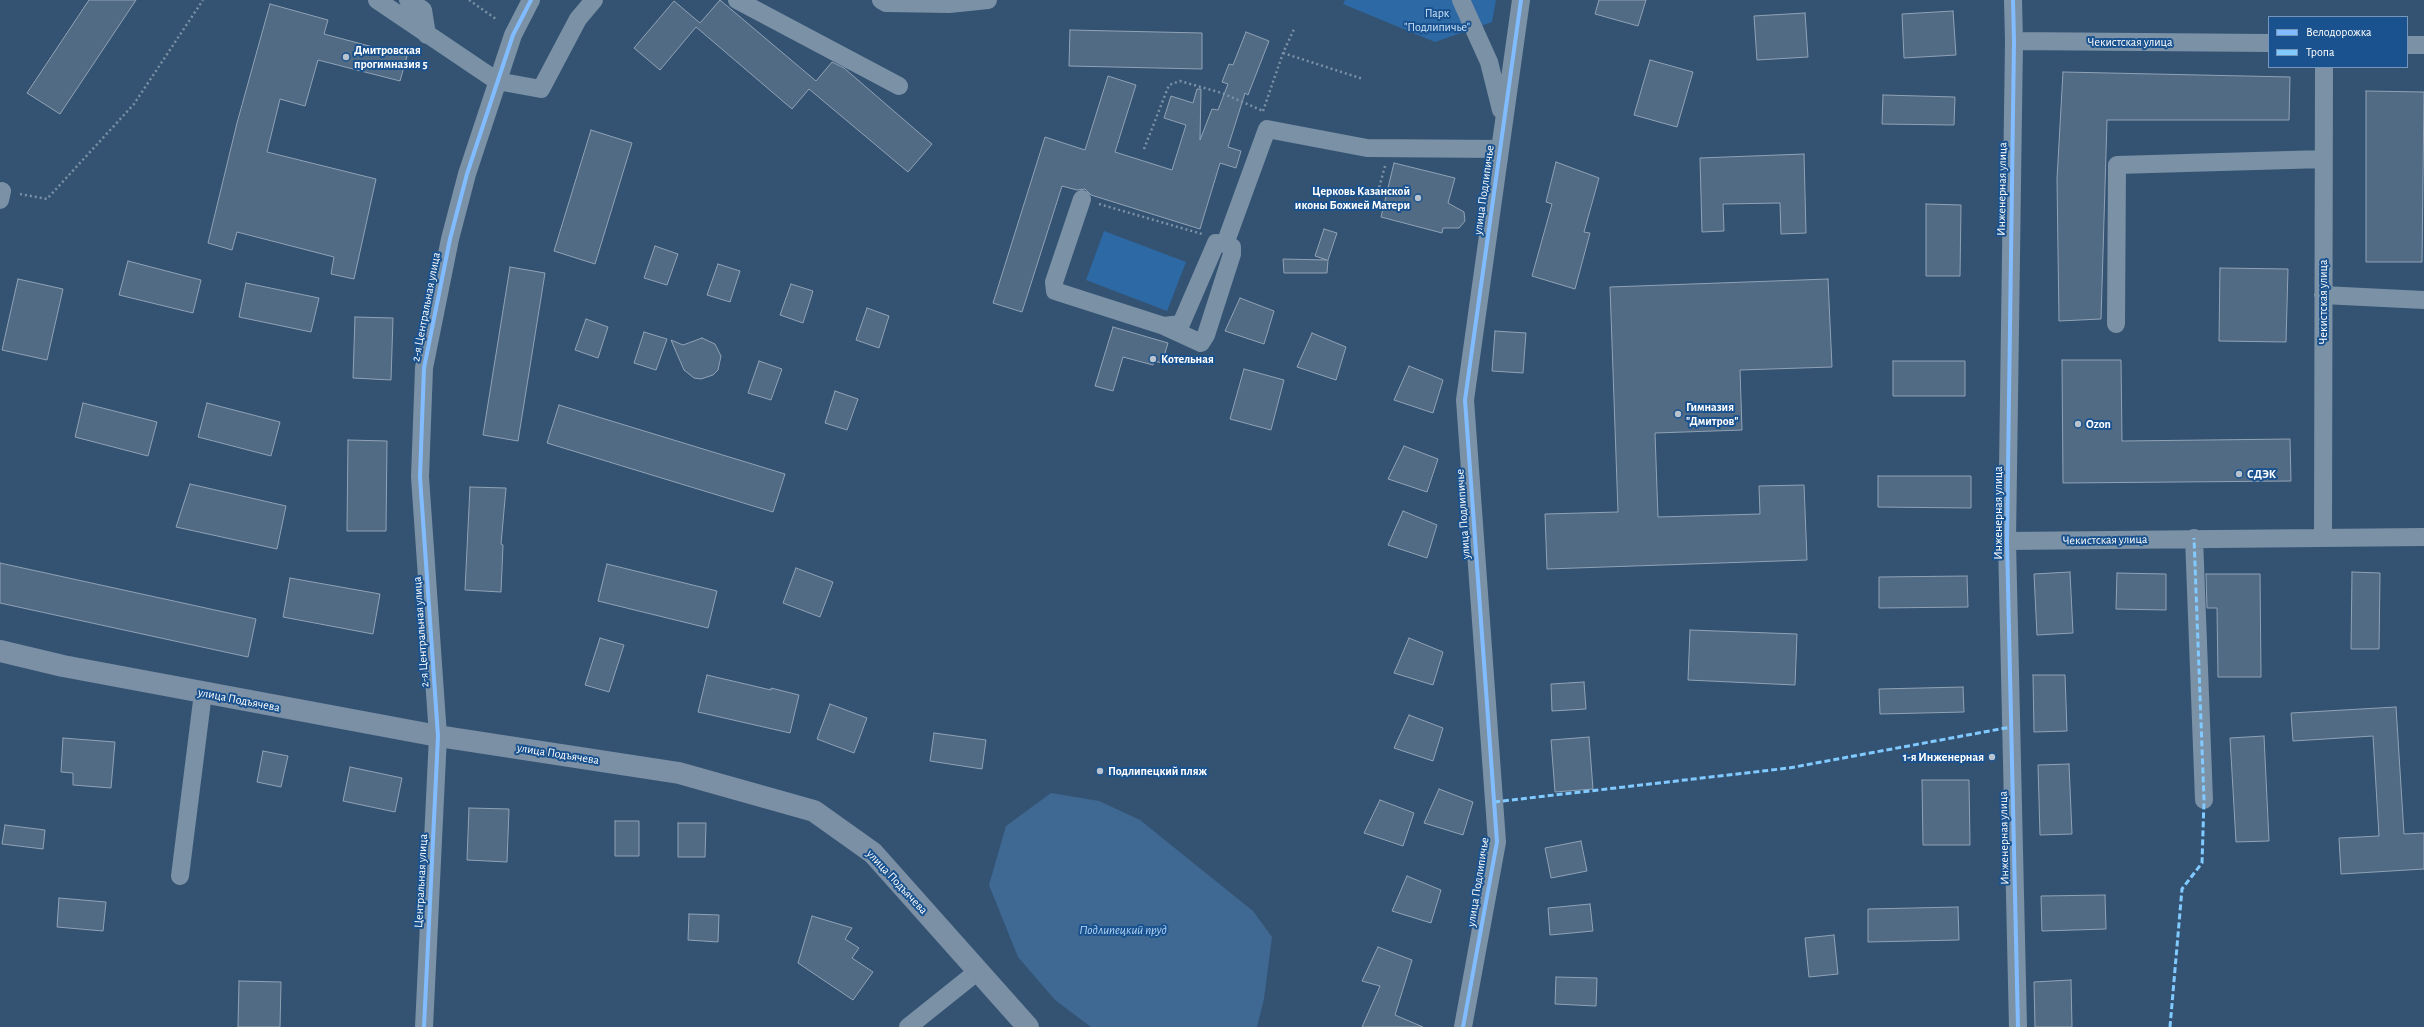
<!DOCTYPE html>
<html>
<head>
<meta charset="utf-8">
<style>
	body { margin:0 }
	#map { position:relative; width:2424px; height:1027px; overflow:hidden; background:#345373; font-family:"Alegreya Sans",sans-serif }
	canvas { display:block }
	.legend { position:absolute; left:2268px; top:16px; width:140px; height:52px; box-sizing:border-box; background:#19528e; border:1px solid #7597bb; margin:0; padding:5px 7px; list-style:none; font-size:12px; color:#fff }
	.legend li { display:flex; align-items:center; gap:8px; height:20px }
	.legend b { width:20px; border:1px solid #7597bb }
</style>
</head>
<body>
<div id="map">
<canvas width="2424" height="1027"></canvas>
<ul class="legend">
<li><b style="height:5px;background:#80bcff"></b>Велодорожка</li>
<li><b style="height:5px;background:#80caff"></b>Тропа</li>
</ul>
</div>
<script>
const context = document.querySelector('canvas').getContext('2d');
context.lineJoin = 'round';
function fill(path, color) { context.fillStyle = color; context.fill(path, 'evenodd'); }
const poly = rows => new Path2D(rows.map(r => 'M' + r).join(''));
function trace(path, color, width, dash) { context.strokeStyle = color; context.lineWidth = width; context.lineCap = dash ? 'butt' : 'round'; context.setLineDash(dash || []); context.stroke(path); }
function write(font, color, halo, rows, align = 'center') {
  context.font = font + ' "Alegreya Sans",sans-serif'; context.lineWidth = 4; context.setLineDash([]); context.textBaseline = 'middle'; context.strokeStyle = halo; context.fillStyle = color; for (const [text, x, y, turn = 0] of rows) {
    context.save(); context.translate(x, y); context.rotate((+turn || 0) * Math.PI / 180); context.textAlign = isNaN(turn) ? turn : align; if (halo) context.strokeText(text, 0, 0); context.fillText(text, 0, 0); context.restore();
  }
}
fill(poly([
	[1345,0,1496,0,1492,22,1435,42,1343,4],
	[1104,231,1186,262,1167,311,1086,280]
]), '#2d69a4');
fill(poly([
	[1051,793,1099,801,1140,820,1253,911,1272,937,1264,999,1257,1027,1091,1027,1055,1000,1018,957,989,885,1006,826]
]), '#3f6892');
const building = poly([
	[89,0,136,0,60,114,27,93,89,0],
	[720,0,816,81,832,62,844,68,932,144,908,172,809,89,792,109,696,27,660,70,634,48,674,1,700,23,720,0],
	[1599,0,1646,0,1638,26,1595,14,1599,0],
	[270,4,328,20,324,34,407,56,400,81,318,60,305,106,280,99,267,152,376,179,354,279,331,274,334,257,237,232,232,250,208,243,237,123,270,4],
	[1953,11,1956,55,1904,58,1902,14,1953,11],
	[1805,13,1808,57,1757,60,1754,16,1805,13],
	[1070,30,1202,33,1202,69,1069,66,1070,30],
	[1246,32,1269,41,1248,95,1245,93,1228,147,1241,151,1236,168,1220,163,1200,229,1091,195,1085,189,1077,190,1062,186,1022,312,993,303,1045,137,1085,150,1108,76,1136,85,1115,152,1172,170,1186,125,1164,118,1171,96,1193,103,1197,89,1201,89,1200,140,1212,109,1218,110,1228,84,1222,82,1229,64,1233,65,1246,32],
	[1650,60,1693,72,1677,127,1634,115,1650,60],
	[2063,72,2290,77,2289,120,2107,120,2101,319,2059,321,2057,179,2063,72],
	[2366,91,2424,92,2422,262,2366,262,2366,91],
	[1883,95,1955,97,1954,125,1882,124,1883,95],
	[591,130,632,143,595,264,554,251,591,130],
	[1804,154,1806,233,1781,234,1780,203,1723,204,1724,231,1702,232,1700,158,1804,154],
	[1556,162,1599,178,1584,232,1590,233,1575,289,1532,276,1552,204,1546,202,1556,162],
	[1394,163,1455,178,1448,203,1464,212,1465,221,1459,228,1443,228,1442,233,1381,217,1394,163],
	[1926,204,1961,205,1960,276,1926,276,1926,204],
	[1324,229,1337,233,1328,260,1327,273,1284,273,1283,259,1327,260,1315,256,1324,229],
	[655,246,678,254,667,285,644,278,655,246],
	[128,261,201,280,193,313,119,295,128,261],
	[718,264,740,271,730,302,707,295,718,264],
	[510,267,545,273,518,441,483,435,510,267],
	[2220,268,2288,269,2286,342,2219,341,2220,268],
	[18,279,63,289,47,360,2,350,18,279],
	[1828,279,1832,367,1740,370,1742,430,1655,433,1658,517,1760,514,1759,486,1804,485,1807,560,1547,569,1545,514,1618,512,1610,287,1828,279],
	[246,283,319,298,311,332,239,317,246,283],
	[791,284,813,291,803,323,780,315,791,284],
	[1240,298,1274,311,1264,344,1225,331,1240,298],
	[867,308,889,316,879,348,856,340,867,308],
	[355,317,393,318,391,380,353,378,355,317],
	[586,319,608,327,598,358,575,350,586,319],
	[1113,327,1168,343,1162,363,1154,361,1153,365,1123,357,1113,391,1095,386,1113,327],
	[1495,331,1526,333,1523,373,1492,371,1495,331],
	[644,332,667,339,656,370,634,363,644,332],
	[1312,333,1346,347,1336,380,1297,367,1312,333],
	[702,338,715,344,721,356,718,370,713,375,701,379,694,378,684,370,671,340,683,345,702,338],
	[2062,360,2121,360,2122,441,2290,439,2291,481,2063,483,2062,360],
	[759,361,782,369,771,400,748,393,759,361],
	[1893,361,1965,361,1965,396,1893,396,1893,361],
	[1409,366,1443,380,1433,413,1394,400,1409,366],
	[1244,369,1284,380,1271,430,1230,419,1244,369],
	[835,391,858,399,847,430,825,423,835,391],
	[83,403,157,422,148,456,75,437,83,403],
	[207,403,280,422,271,456,198,437,207,403],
	[559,405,785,474,773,512,547,443,559,405],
	[348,440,387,441,386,531,347,531,348,440],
	[1404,446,1438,459,1427,492,1388,479,1404,446],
	[1878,476,1971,476,1971,508,1878,507,1878,476],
	[190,484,286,506,277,549,176,527,190,484],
	[470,487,506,488,501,544,503,545,501,592,465,590,470,487],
	[1403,511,1437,525,1427,558,1388,545,1403,511],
	[0,563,256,619,248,657,0,603,0,563],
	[607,564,717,591,708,628,598,601,607,564],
	[796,568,833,582,820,617,783,603,796,568],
	[2070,572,2073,633,2037,635,2034,574,2070,572],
	[2352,572,2380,573,2379,649,2351,649,2352,572],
	[2117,573,2166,574,2166,610,2116,609,2117,573],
	[2206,574,2260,574,2261,677,2218,677,2217,608,2207,608,2206,574],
	[1967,576,1968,607,1879,608,1879,577,1967,576],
	[290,578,380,594,373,634,283,617,290,578],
	[1690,630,1797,634,1795,685,1688,680,1690,630],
	[600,638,624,645,609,692,585,685,600,638],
	[1409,638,1443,652,1433,685,1394,673,1409,638],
	[707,675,771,690,771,688,799,695,790,733,698,712,707,675],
	[2033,675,2065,675,2067,731,2034,732,2033,675],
	[1584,682,1586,709,1552,711,1551,684,1584,682],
	[1963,687,1964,712,1880,714,1879,689,1963,687],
	[830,704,867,718,854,753,817,739,830,704],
	[2396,707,2404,834,2424,833,2424,869,2341,874,2339,838,2379,836,2373,736,2293,741,2291,713,2396,707],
	[1409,715,1443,728,1433,761,1394,748,1409,715],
	[934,733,986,740,982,769,930,761,934,733],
	[2264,736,2269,841,2236,842,2230,738,2264,736],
	[1589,737,1593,789,1555,792,1551,740,1589,737],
	[63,738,115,742,111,788,73,785,73,773,61,772,63,738],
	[263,751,288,756,281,787,257,782,263,751],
	[2069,764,2072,834,2040,835,2038,765,2069,764],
	[350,767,402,778,395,812,343,801,350,767],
	[1922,780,1969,780,1970,845,1923,845,1922,780],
	[1439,789,1473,802,1463,835,1424,823,1439,789],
	[1380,800,1414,813,1403,846,1364,833,1380,800],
	[469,808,509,809,507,862,467,860,469,808],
	[615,821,639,821,639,856,615,856,615,821],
	[678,823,706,823,705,857,678,857,678,823],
	[5,825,45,830,43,849,2,844,5,825],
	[1581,841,1587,871,1551,878,1545,848,1581,841],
	[1407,876,1441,890,1431,923,1392,911,1407,876],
	[2105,895,2106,929,2042,931,2041,896,2105,895],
	[59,898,106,902,103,931,57,927,59,898],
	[1590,904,1593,931,1550,935,1548,908,1590,904],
	[1958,907,1959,940,1868,942,1868,909,1958,907],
	[689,914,719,915,718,942,688,940,689,914],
	[812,916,852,928,845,939,859,948,852,958,873,972,853,1000,798,963,812,916],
	[1834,935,1838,974,1809,977,1805,938,1834,935],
	[1378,947,1412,960,1395,1015,1423,1027,1362,1027,1380,986,1362,981,1378,947],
	[1556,977,1597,978,1596,1006,1555,1004,1556,977],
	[2071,980,2072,1027,2035,1027,2034,982,2071,980],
	[239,981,281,982,280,1027,238,1027,239,981]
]);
fill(building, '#526b85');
trace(building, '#90a2b5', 1);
trace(poly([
	[469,0,496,19],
	[1283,53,1363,79],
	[1263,111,1283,53,1295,27],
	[1144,149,1169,85,1180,81,1222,93,1263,111],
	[1385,166,1379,188,1388,190],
	[20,194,47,199,134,104,203,0],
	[1099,204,1202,234]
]), '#7b91a6', 2.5, [2, 3]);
trace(poly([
	[377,0,497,81,541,89,578,19,594,0],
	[408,0,423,10,427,35],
	[737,0,899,86],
	[881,0,886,3,949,4,988,0],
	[1461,0,1489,62,1501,110],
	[2013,0,2014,41,2007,541,2018,1027],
	[2014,41,2269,43],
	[2407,45,2424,45],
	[1082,199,1054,282,1055,291,1164,326,1201,343,1206,335,1232,254,1232,247,1225,244],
	[0,200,2,191],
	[2323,295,2424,300],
	[2116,324,2117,165,2324,159],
	[1164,326,1181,324,1216,243,1225,244,1267,129,1367,148,1500,149],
	[2323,536,2324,67],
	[2194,538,2204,800],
	[2007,541,2424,537],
	[180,876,203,693],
	[424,1027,438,736,420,477,424,368,450,239,467,174,513,35,531,0],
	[908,1027,978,971],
	[1463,1027,1497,842,1465,400,1521,0]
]), '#7b91a6', 18);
trace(poly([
	[0,651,63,666,438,736,679,773,814,811,873,853,1028,1027]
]), '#7b8fa5', 22);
trace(poly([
	[1494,802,1789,768,2011,727],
	[2170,1027,2182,889,2202,863,2204,800,2194,538]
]), '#80caff', 3, [6, 3]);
trace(poly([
	[2013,0,2014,41,2007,541,2018,1027],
	[424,1027,438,736,420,477,424,368,450,239,467,174,513,35,531,0],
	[1463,1027,1497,842,1465,400,1521,0]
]), '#80bcff', 4);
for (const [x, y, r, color] of [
	[346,57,4,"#b8c3ce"],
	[1418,198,4,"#b8c3ce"],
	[1153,359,4,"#b8c3ce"],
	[1678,414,4,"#b8c3ce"],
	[2078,424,4,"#b8c3ce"],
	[2239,474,4,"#b8c3ce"],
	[1992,757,4,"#b8c3ce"],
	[1100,771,4,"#b8c3ce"]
]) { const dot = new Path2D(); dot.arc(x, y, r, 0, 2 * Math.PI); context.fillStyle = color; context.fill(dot); trace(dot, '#19528e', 1.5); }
write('12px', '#cce3fa', '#19528e', [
	["Парк",1437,13],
	["\"Подлипичье\"",1437,27]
]);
write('12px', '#fff', '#19528e', [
	["Чекистская улица",2130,42],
	["Инженерная улица",2002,189,-89],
	["улица Подлипичье",1484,190,-82],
	["Чекистская улица",2323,302,-90],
	["2-я Центральная улица",426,307,-79],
	["Инженерная улица",1998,513,-90],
	["улица Подлипичье",1463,514,-94],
	["Чекистская улица",2105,540,-1],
	["2-я Центральная улица",421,632,-94],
	["улица Подъячева",239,700,11],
	["улица Подъячева",558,754,9],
	["Инженерная улица",2004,838,-91],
	["Центральная улица",421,881,-87],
	["улица Подъячева",897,882,47],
	["улица Подлипичье",1478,882,-81]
]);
write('bold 12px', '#fff', '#19528e', [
	["Дмитровская",354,50],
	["прогимназия 5",354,64],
	["Церковь Казанской",1410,191,"right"],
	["иконы Божией Матери",1410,205,"right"],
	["Котельная",1161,359],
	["Гимназия",1686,407],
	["\"Дмитров\"",1686,421],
	["Ozon",2086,424],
	["СДЭК",2247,474],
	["1-я Инженерная",1984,757,"right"],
	["Подлипецкий пляж",1108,771]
], 'left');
write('italic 13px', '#b1d4f6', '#19528e', [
	["Подлипецкий пруд",1123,930]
]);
</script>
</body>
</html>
